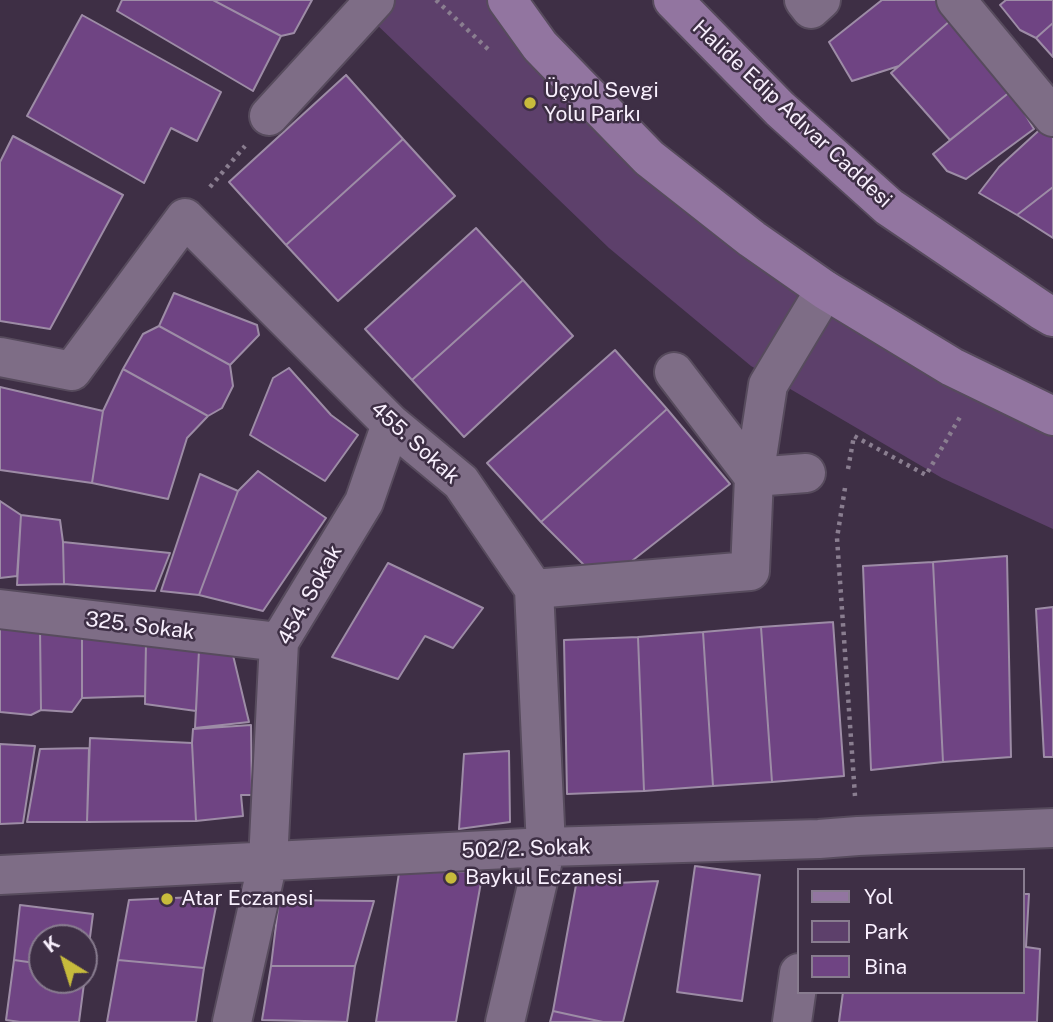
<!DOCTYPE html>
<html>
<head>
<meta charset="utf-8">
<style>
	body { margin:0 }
	#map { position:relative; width:1053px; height:1022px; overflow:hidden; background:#3e2f45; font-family:"Public Sans",sans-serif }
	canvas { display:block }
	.legend { position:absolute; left:797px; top:868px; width:228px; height:126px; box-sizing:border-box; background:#3e2f45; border:2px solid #887c8f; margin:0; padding:9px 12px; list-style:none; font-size:21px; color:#f8effd }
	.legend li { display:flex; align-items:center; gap:14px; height:35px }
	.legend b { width:35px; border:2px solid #887c8f }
	.north { position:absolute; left:28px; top:924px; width:70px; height:70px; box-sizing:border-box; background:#3e2f45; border:2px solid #887c8f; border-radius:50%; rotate:322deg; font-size:19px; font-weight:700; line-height:28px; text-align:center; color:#f8effd }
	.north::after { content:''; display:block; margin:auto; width:24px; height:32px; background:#c7bb3c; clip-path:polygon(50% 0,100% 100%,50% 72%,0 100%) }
</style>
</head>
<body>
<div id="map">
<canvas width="1053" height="1022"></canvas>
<ul class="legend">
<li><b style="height:9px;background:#9275a0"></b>Yol</li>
<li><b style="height:19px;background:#5d406b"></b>Park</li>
<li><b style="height:19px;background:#6f4483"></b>Bina</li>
</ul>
<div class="north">K</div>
</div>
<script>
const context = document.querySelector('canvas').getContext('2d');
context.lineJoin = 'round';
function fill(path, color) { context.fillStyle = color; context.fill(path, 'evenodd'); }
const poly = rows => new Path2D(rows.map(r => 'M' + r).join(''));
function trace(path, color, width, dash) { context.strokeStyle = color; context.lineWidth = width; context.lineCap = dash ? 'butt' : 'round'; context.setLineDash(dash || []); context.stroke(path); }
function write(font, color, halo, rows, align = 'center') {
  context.font = font + ' "Public Sans",sans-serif'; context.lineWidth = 5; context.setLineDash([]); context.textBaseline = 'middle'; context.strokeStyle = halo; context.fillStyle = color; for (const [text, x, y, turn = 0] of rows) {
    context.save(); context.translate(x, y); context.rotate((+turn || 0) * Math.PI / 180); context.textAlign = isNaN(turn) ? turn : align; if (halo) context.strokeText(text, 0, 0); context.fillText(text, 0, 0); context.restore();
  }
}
fill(poly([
	[394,0,487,0,646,169,1053,426,1053,529,942,478,751,366,609,248,373,21]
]), '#5d406b');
const building = poly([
	[122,0,213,0,281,36,253,91,117,11,122,0],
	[213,0,312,0,294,33,281,36,213,0],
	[882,0,943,0,951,20,899,66,852,81,829,42,882,0],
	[1006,0,1053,0,1053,23,1036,38,1020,30,1000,5,1006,0],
	[82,15,221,92,197,141,171,128,144,183,27,116,82,15],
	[951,20,1011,91,950,140,891,73,951,20],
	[1053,23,1053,57,1036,38,1053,23],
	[346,75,403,139,286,245,229,182,346,75],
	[1011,91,1034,129,966,179,947,171,933,154,1011,91],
	[1047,123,1053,131,1053,187,1017,215,979,193,999,167,1047,123],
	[13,136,123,195,50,329,0,321,0,162,13,136],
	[403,139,455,196,338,301,286,245,403,139],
	[1053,187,1053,238,1017,215,1053,187],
	[476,228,523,280,412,380,365,329,476,228],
	[523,280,573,336,464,437,412,380,523,280],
	[174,293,257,325,259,335,230,365,159,326,174,293],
	[159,326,230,365,233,386,222,408,208,416,123,369,143,334,159,326],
	[615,350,667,409,541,522,487,463,615,350],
	[289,368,331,415,358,435,325,481,250,435,273,378,289,368],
	[123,369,208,416,187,438,168,499,92,483,103,411,123,369],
	[0,387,103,411,92,483,0,470,0,387],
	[667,409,730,484,628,564,588,569,541,522,667,409],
	[258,471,326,518,263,611,199,595,238,491,258,471],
	[200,474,238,491,199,595,161,591,200,474],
	[0,501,21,515,17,576,0,578,0,501],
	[21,515,60,520,63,542,64,584,17,585,21,515],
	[63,542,170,553,155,591,64,584,63,542],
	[1007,556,1011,757,943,762,933,562,1007,556],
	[933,562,943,762,871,770,863,566,933,562],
	[388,563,483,608,453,648,425,636,398,679,332,657,388,563],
	[1053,607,1053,757,1044,757,1036,609,1053,607],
	[833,622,844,776,772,782,761,627,833,622],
	[0,625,40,628,41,710,31,715,0,712,0,625],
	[761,627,772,782,713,786,703,632,761,627],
	[40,628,82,633,82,698,72,712,41,710,40,628],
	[703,632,713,786,644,791,638,637,703,632],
	[82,633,146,643,145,696,82,698,82,633],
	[638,637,644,791,567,794,564,640,638,637],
	[146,643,199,650,196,711,145,704,146,643],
	[199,650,232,651,249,722,195,728,199,650],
	[251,725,252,795,241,795,243,816,196,821,192,743,193,729,251,725],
	[90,738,192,743,196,821,87,822,90,738],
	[0,744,35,746,23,823,0,824,0,744],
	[89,748,87,822,27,822,40,749,89,748],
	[509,751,510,822,459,829,464,754,509,751],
	[695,866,760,875,742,1001,677,992,695,866],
	[483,871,456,1022,376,1022,399,873,483,871],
	[658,881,623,1022,603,1022,553,1011,576,885,658,881],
	[1023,894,1029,894,1026,947,1040,949,1037,1022,839,1022,843,992,1023,992,1023,894],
	[218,896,204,968,118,960,129,900,218,896],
	[279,900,374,901,355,966,271,966,279,900],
	[20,905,93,914,86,968,84,968,84,938,42,938,42,964,14,960,20,905],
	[14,960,42,964,42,980,84,980,84,968,86,968,79,1022,20,1022,6,1020,14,960],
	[118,960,204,968,196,1022,107,1022,118,960],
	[271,966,355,966,347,1022,262,1020,271,966],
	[553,1011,603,1022,550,1022,553,1011]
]);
fill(building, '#6f4483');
trace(building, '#9d8ca6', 2);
const minor = poly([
	[804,0,811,9,821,0],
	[956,0,1053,117],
	[269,116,375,0],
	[0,357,72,371,185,218,391,424,461,482,534,589,546,847,505,1022],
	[674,372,754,477,806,473],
	[534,589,750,571,754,477,768,385,825,290],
	[0,609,279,642],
	[0,875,546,847,819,839,858,836,1053,828],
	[232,1022,268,861,279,642,364,502,391,424],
	[792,1022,799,973]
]);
const major = poly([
	[507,0,540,46,649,158,752,239,825,290,952,367,1053,416],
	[673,0,780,109,889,207,1041,310,1053,317]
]);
trace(minor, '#574b5d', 42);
trace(major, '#574b5d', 42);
trace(poly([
	[436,0,491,52],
	[210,187,245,146],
	[848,469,854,436,926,475,960,417],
	[845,488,837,538,855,796]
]), '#8a7e90', 4.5, [3.5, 5]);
trace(minor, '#7e6d86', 38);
trace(major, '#9275a0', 38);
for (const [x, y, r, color] of [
	[530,103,7,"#c7bb3c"],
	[451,878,7,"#c7bb3c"],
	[167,899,7,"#c7bb3c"]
]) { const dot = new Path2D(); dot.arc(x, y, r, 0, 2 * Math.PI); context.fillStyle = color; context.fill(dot); trace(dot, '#3e2f45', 2.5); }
write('21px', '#f8effd', '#3e2f45', [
	["Üçyol Sevgi",544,91],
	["Yolu Parkı",544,115],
	["Baykul Eczanesi",465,878],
	["Atar Eczanesi",181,899]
], 'left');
write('21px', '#f8effd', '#3e2f45', [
	["Halide Edip Adıvar Caddesi",792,114,43],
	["455. Sokak",415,443,42],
	["454. Sokak",310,595,-61],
	["325. Sokak",140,626,7],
	["502/2. Sokak",526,849,-2]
]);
</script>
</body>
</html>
